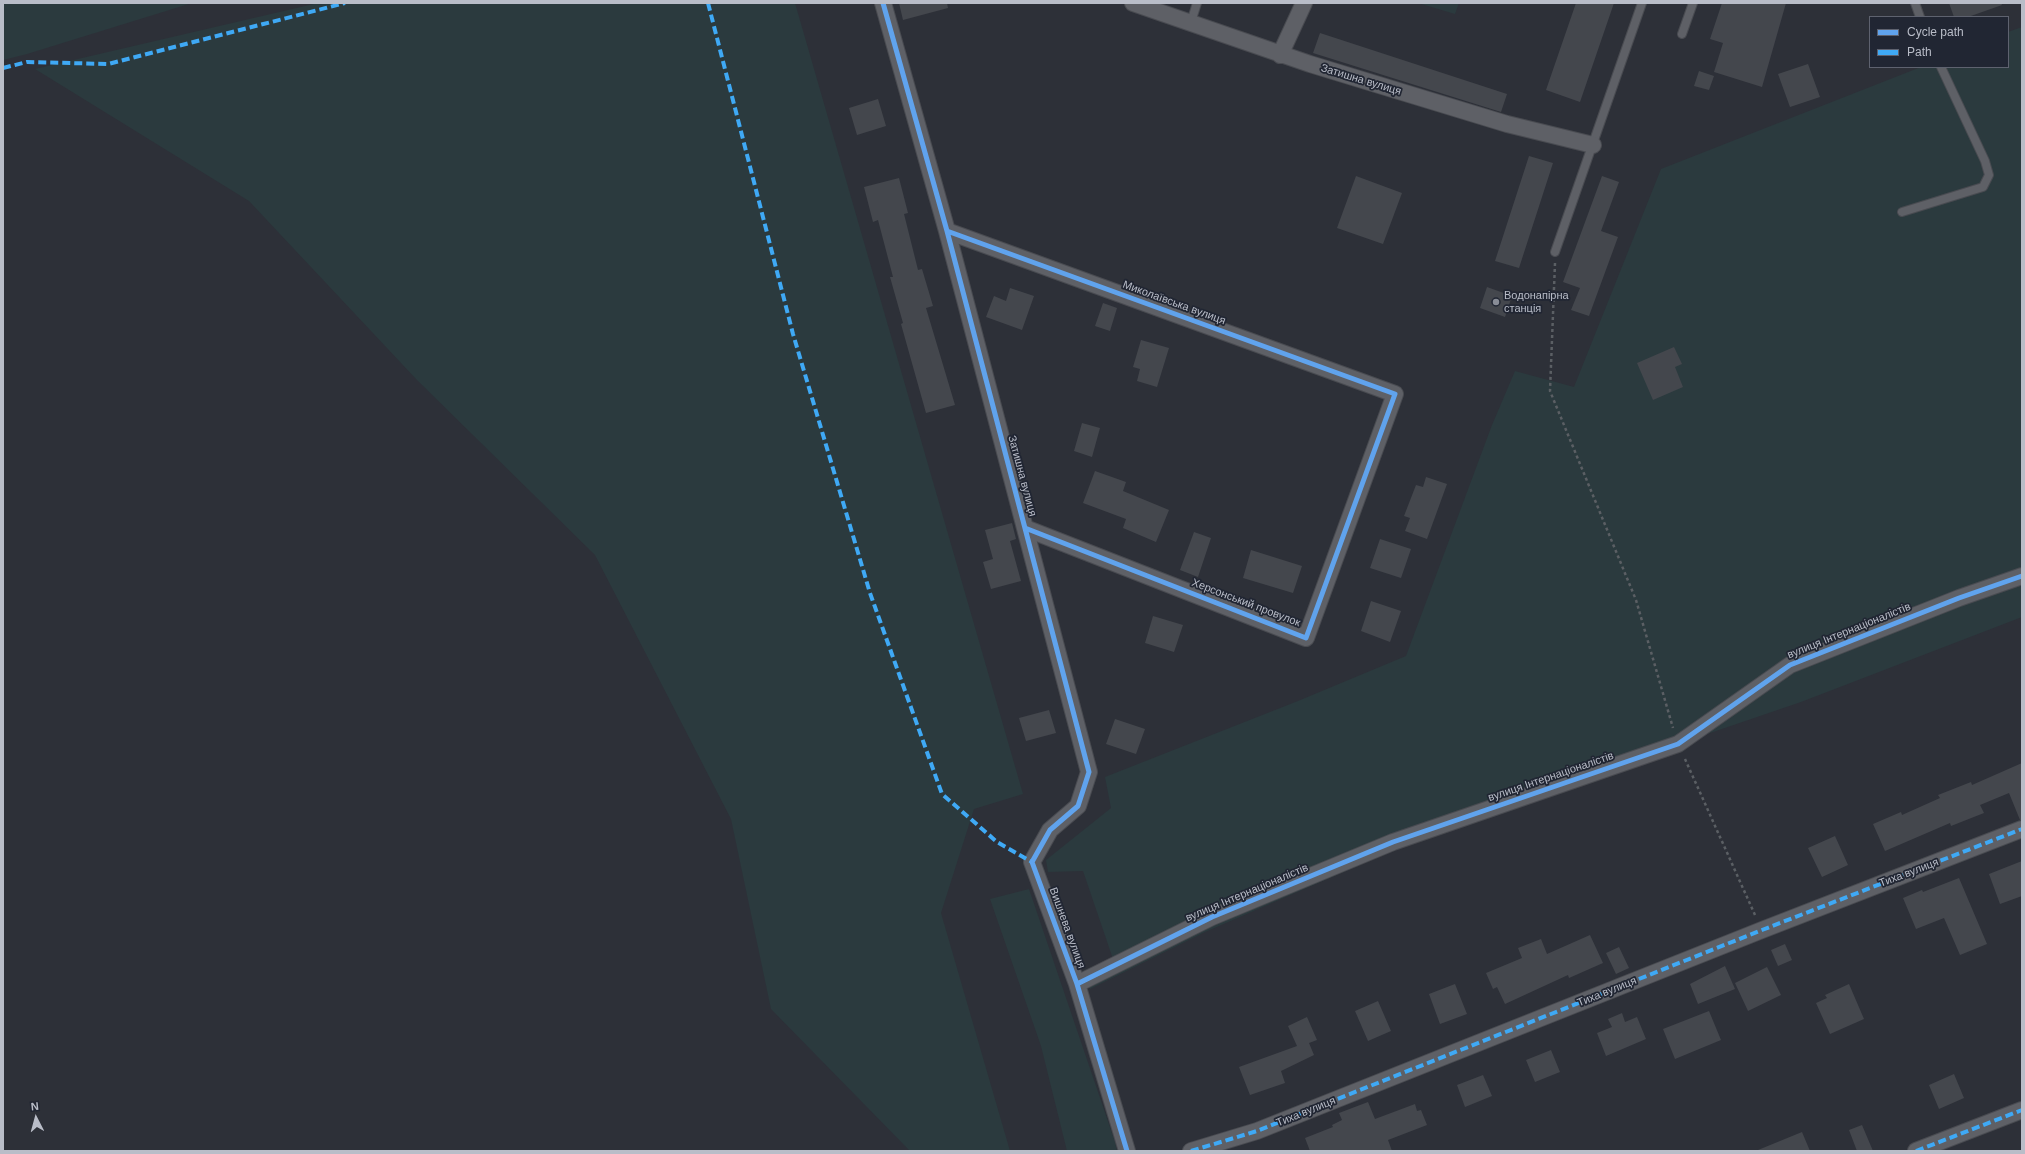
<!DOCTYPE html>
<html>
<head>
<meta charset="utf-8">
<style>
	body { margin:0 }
	#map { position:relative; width:2025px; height:1154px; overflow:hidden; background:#2d3038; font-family:Helvetica,sans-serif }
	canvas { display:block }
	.frame { position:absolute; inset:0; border:4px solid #b9bdc8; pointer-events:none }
	.legend { position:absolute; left:1869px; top:16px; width:140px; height:52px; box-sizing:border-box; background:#212633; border:1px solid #5e626f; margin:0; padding:5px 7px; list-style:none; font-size:12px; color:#b9bdc8 }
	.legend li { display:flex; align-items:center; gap:8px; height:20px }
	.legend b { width:20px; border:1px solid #5e626f }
	.north { position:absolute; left:16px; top:1098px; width:40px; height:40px; -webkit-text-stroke:3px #212633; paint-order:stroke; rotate:354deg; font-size:11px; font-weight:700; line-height:16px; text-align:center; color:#b9bdc8 }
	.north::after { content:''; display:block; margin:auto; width:14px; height:18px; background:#b9bdc8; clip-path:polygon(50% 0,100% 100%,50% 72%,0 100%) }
</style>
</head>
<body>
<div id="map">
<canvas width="2025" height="1154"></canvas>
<div class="frame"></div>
<ul class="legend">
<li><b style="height:5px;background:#60a3ed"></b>Cycle path</li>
<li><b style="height:5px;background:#3fa9f5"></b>Path</li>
</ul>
<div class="north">N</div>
</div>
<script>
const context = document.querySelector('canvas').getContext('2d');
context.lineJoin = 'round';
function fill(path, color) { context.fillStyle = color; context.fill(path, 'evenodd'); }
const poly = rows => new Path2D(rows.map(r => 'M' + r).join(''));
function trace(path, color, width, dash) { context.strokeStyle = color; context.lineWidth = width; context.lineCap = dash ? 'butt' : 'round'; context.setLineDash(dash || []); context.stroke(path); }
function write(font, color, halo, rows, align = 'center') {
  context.font = font + ' Helvetica,sans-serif'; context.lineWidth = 3.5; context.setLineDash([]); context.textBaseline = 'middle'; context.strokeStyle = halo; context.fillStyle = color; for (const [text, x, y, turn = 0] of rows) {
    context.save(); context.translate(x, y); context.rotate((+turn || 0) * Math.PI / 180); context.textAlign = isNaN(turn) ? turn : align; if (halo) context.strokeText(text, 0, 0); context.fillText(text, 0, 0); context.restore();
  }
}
fill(poly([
	[3,3,192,3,27,54,3,60],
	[318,3,795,3,1023,794,974,809,941,913,1010,1151,910,1151,771,1009,731,819,595,555,417,380,249,201,35,69],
	[1418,3,1459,3,1455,14],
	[2022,27,2022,617,1801,702,1678,744,1415,841,1205,932,1090,989,1084,970,1113,959,1083,871,1048,872,1046,860,1111,808,1105,777,1298,701,1406,656,1492,425,1515,371,1574,387,1661,169,1921,67,2008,67,2008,32],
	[1029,889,1115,1142,1117,1151,1067,1151,1041,1046,990,899]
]), '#2b3a3e');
fill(poly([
	[899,3,947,3,948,8,903,20],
	[1576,3,1614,3,1580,102,1546,90],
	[1722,3,1786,3,1762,87,1714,72,1723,43,1710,39],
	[1949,3,2001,3,2002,5,1968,17,1954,17],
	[1320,33,1507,94,1501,112,1313,53],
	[1808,64,1820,97,1790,107,1778,74],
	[1699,71,1714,76,1709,90,1694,86],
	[878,99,886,126,857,135,849,108],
	[1529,156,1553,163,1519,268,1495,261],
	[1356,176,1402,193,1383,244,1337,228],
	[1602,176,1619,182,1601,231,1618,237,1589,316,1571,310,1580,288,1563,282],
	[899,178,908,213,904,214,918,270,922,269,933,306,926,308,955,405,926,413,901,324,903,323,890,277,893,277,878,220,873,222,864,187],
	[1487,287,1512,296,1505,317,1480,308],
	[1010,288,1034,296,1022,330,986,317,994,296,1006,301],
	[1103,303,1117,308,1110,331,1095,326],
	[1141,340,1169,348,1157,387,1137,381,1140,369,1133,367],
	[1674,347,1682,364,1675,367,1683,387,1653,400,1637,363],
	[1082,423,1100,428,1092,457,1074,451],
	[1095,471,1126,482,1123,491,1169,510,1156,542,1123,528,1126,519,1083,503],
	[1426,477,1447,484,1427,539,1405,531,1410,518,1404,516,1416,485,1423,487],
	[1012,523,1016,539,1010,541,1021,581,991,589,983,562,993,559,985,530],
	[1194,532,1211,538,1198,577,1180,570],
	[1380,539,1411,549,1401,578,1370,568],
	[1251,550,1302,566,1293,593,1243,578],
	[1371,601,1401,611,1390,642,1361,631],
	[1153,616,1183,625,1174,652,1145,643],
	[1049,710,1056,733,1026,741,1019,718],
	[1115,719,1145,729,1136,754,1106,744],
	[2022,763,2022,820,2020,820,2009,793,1980,805,1984,813,1951,826,1950,823,1885,851,1873,824,1901,812,1902,815,1940,798,1938,795,1971,782,1972,785],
	[1835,836,1848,865,1822,877,1808,848],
	[2022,861,2022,896,2000,904,1989,874],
	[1959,878,1987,944,1960,955,1944,918,1916,929,1903,898,1922,890,1923,892],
	[1590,935,1603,963,1569,978,1568,975,1505,1004,1497,987,1493,989,1486,973,1522,958,1518,948,1541,939,1547,954],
	[1785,944,1792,960,1778,966,1771,950],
	[1619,947,1629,968,1616,974,1606,953],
	[1725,966,1735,989,1698,1004,1690,984],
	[1767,967,1781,995,1748,1011,1735,983],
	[1455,984,1467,1014,1440,1024,1429,994],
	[1849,984,1864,1019,1830,1034,1816,1003,1827,998,1825,995],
	[1378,1001,1391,1031,1368,1041,1355,1011],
	[1709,1011,1721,1040,1675,1059,1663,1029],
	[1622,1013,1625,1022,1637,1017,1646,1039,1606,1056,1597,1033,1612,1027,1608,1019],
	[1307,1017,1317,1040,1309,1043,1314,1055,1281,1071,1285,1083,1250,1095,1239,1067,1297,1046,1288,1026],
	[1551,1050,1560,1072,1535,1082,1526,1060],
	[1954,1074,1964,1098,1939,1109,1929,1085],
	[1483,1075,1492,1096,1465,1107,1457,1085],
	[1368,1102,1375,1119,1415,1104,1417,1111,1421,1110,1427,1125,1388,1140,1392,1151,1310,1151,1305,1138,1333,1127,1332,1125,1342,1120,1339,1113],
	[1862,1125,1873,1151,1857,1151,1849,1130],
	[1802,1132,1810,1151,1758,1151,1758,1150]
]), '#44474d');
const lane = poly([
	[1915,3,1920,17],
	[1191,22,1197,3],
	[1682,34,1693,3],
	[1902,212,1983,187,1989,175,1985,161,1941,67],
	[1555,252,1642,3]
]);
const street = poly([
	[883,3,947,231,1089,772,1078,806,1050,830,1032,862,1077,984,1127,1151],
	[1133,3,1310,64,1507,124,1593,145],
	[1280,55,1304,3],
	[947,231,1395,394,1306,638,1025,528],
	[1077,984,1212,917,1393,842,1678,744,1790,665,1959,598,2022,576],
	[1191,1151,1257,1131,1762,930,2022,829],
	[1916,1151,2022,1110]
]);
trace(lane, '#494b51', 10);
trace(street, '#494b51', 18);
trace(poly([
	[1555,263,1550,391,1636,600,1673,728],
	[1685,759,1755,915]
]), '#5b5f64', 2.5, [3, 3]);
trace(lane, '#5e6066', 8);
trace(street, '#5e6066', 16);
trace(poly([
	[708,3,793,334,870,593,942,794,997,842,1032,862],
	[3,68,27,62,108,64,345,3],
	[1191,1151,1257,1131,1762,930,2022,829],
	[1916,1151,2022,1110]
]), '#3fa9f5', 4, [8, 4]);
trace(poly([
	[883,3,947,231,1089,772,1078,806,1050,830,1032,862,1077,984,1127,1151],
	[947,231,1395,394,1306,638,1025,528],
	[1077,984,1212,917,1393,842,1678,744,1790,665,1959,598,2022,576]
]), '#60a3ed', 5);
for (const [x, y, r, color] of [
	[1496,302,4,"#888c96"]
]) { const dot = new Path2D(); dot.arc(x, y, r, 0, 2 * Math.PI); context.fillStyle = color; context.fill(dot); trace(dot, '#212633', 1.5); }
write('11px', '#b9bdc8', '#212633', [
	["Затишна вулиця",1361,80,17],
	["Миколаївська вулиця",1174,303,20],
	["Затишна вулиця",1022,476,75],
	["Херсонський провулок",1246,603,21],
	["вулиця Інтернаціоналістів",1849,631,-22],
	["вулиця Інтернаціоналістів",1551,777,-19],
	["Тиха вулиця",1909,873,-21],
	["вулиця Інтернаціоналістів",1247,893,-23],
	["Вишнева вулиця",1067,928,70],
	["Тиха вулиця",1607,992,-22],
	["Тиха вулиця",1306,1112,-22]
]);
write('11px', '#b9bdc8', '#212633', [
	["Водонапірна",1504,296],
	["станція",1504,309]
], 'left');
</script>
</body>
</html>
